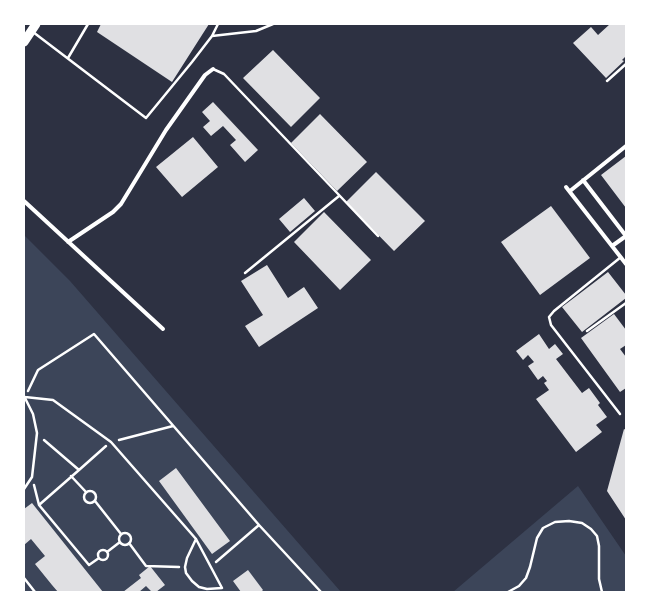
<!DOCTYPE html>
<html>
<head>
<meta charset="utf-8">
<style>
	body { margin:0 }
	#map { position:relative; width:650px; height:616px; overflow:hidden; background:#2d3142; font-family:"IBM Plex Sans",sans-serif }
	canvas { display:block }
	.frame { position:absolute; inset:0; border:25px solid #fff; pointer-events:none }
</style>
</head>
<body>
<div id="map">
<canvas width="650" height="616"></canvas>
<div class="frame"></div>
</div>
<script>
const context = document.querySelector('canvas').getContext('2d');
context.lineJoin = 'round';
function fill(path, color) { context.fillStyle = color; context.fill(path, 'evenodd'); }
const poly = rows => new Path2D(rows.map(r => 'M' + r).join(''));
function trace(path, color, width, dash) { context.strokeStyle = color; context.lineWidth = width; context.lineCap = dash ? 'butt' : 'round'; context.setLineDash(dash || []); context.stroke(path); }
fill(poly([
	[24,235,70,281,341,592,24,592],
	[578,486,626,556,626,592,453,592]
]), '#3c4559');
fill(poly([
	[101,24,209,24,172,82,97,32],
	[610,24,626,24,626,56,622,60,624,61,606,78,573,43,591,27,598,35],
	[273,50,320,98,291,127,243,78],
	[213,102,258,150,245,162,230,145,236,140,223,126,211,136,203,127,210,121,202,112],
	[320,114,367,162,337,191,291,143],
	[193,137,218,167,182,197,156,167],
	[626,156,626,208,601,175],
	[376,172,425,221,394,251,346,202],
	[304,198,315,211,290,232,279,219],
	[551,206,590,258,540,295,501,242],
	[324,212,371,260,340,290,294,242],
	[267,265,288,298,304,287,318,308,259,347,245,326,263,315,241,281],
	[608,272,626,295,626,298,582,332,562,307],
	[614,314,626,330,626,345,620,349,626,357,626,388,620,392,581,338],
	[539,334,549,349,555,344,563,354,556,359,582,393,589,388,600,403,598,405,607,417,596,425,602,432,576,452,536,399,549,390,544,383,547,381,543,376,538,380,528,366,534,362,528,355,523,360,516,351],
	[624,429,626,430,626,520,607,491],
	[176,468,230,541,212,554,159,481],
	[32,503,103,592,58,592,52,585,35,564,45,556,31,539,24,545,24,509],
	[150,566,165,585,156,592,152,592,146,586,139,592,123,592,141,578,139,575],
	[248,570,263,590,261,592,241,592,233,581]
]), '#e0e0e3');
trace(poly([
	[28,391,38,370,94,334,259,525,321,592],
	[119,440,173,426],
	[79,470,106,446],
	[71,476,86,492],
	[34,485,39,505,89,565,99,558],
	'84 497a6 6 0 1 1 12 0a6 6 0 1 1-12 0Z',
	[95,501,121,534],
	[39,505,79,470,44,440],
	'119 539a6 6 0 1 1 12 0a6 6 0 1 1-12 0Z',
	[129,543,146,566,179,567],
	'98 555a5 5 0 1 1 10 0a5 5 0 1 1-10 0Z',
	[107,552,120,542],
	[216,562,259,525],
	[24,578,35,592],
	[508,592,519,586,526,578,530,567,537,538,543,528,555,522,569,521,582,523,591,529,597,536,599,546,599,579,602,592]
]), '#fff', 2.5);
trace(poly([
	[33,32,146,118,192,62,212,36,256,31,273,24],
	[212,36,218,24],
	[68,58,88,24],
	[213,69,224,74,378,236],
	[607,81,626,64],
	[245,273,339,196],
	[587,331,626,303],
	[25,397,53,400,111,442,196,539,222,588,207,589,199,587,192,581,186,573,185,567,187,558,196,539],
	[620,414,551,325,549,317,554,311,621,257],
	[24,489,32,477,37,433,33,414,24,396]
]), '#fff', 2.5);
trace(poly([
	[583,180,626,236],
	[566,187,626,264],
	[570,191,626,146],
	[24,201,163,329],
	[68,242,113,212,121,204,166,130,205,75,213,69],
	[612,246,626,236]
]), '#fff', 4);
trace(poly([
	[24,42,36,24]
]), '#fff', 9);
</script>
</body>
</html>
